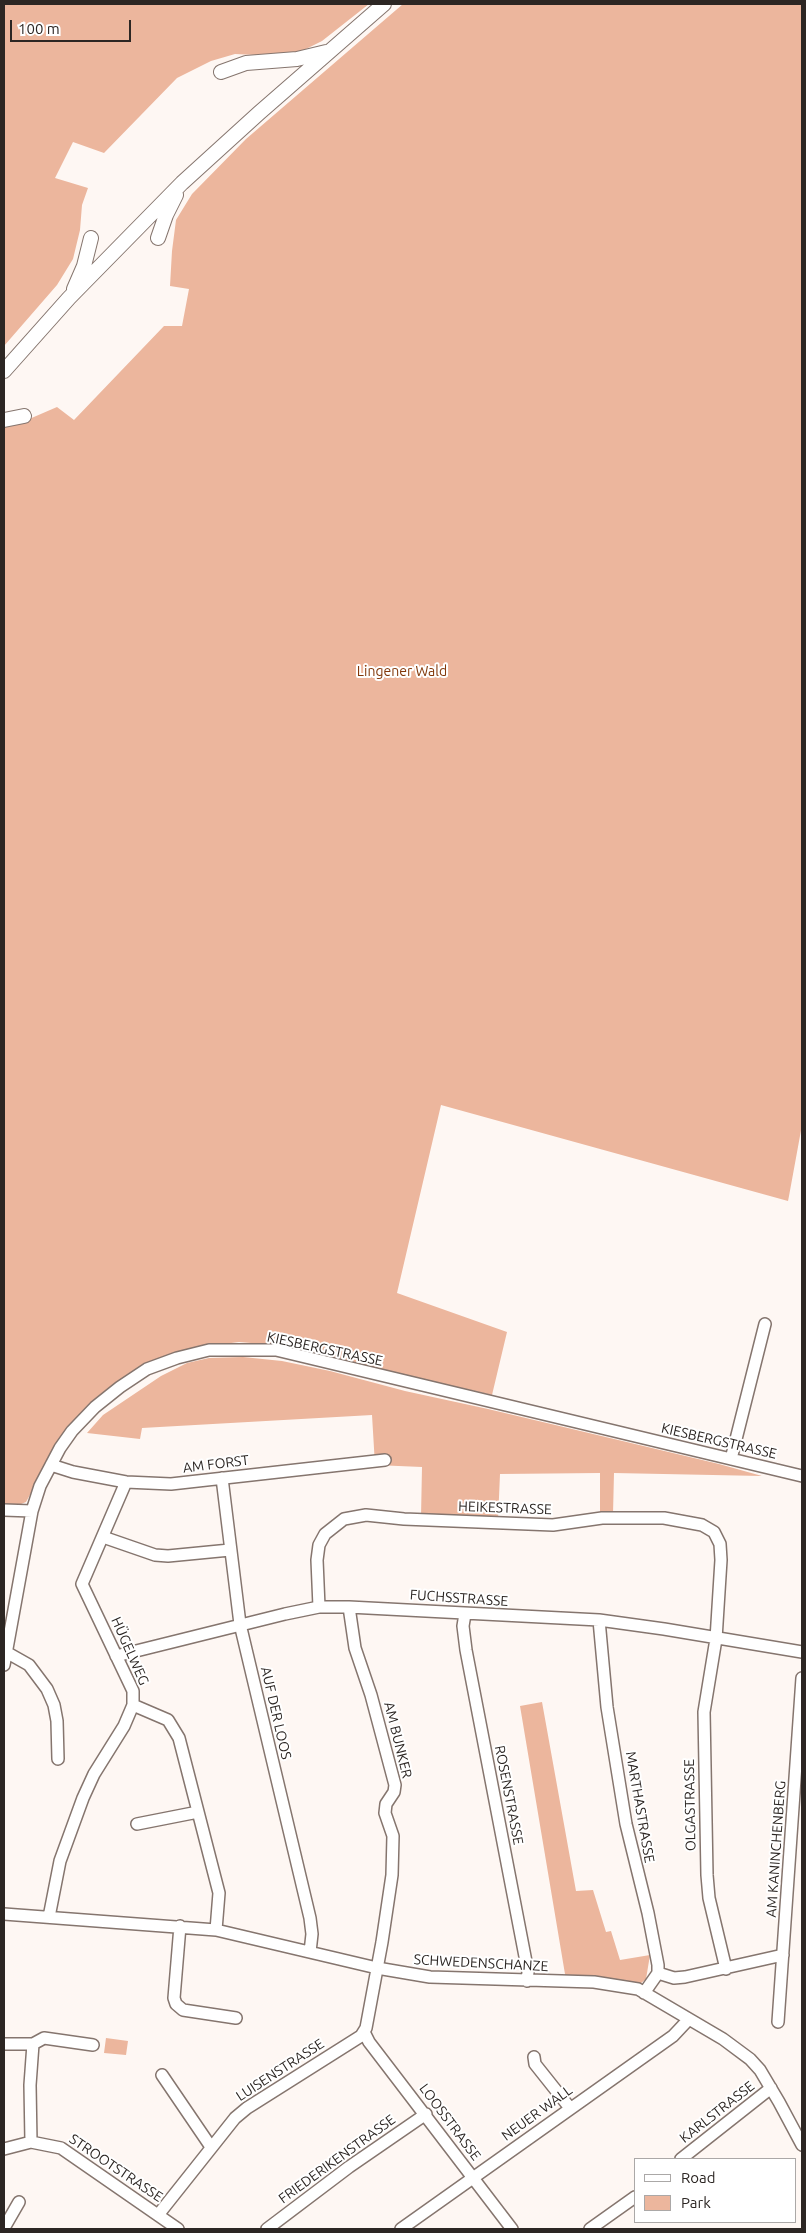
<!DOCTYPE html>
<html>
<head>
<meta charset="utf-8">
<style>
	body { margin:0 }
	#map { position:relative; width:806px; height:2233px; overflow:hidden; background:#fef7f3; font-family:Ubuntu,sans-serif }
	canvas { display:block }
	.frame { position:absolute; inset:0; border:5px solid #2c2623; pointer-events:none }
	.legend { position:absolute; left:634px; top:2158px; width:162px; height:65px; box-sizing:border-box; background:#fff; border:1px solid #aba8a7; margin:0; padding:6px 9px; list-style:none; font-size:15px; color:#2c2623 }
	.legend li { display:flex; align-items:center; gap:10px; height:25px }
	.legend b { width:25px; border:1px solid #aba8a7 }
	.scale { position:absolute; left:10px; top:20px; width:121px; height:22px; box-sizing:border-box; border:2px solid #2c2623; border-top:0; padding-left:6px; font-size:15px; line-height:18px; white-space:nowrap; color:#2c2623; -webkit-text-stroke:4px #fff; paint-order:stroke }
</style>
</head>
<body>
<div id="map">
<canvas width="806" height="2233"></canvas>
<div class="frame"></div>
<ul class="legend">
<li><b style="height:6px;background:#fff"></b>Road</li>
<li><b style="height:14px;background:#ecb69d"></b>Park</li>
</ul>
<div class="scale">100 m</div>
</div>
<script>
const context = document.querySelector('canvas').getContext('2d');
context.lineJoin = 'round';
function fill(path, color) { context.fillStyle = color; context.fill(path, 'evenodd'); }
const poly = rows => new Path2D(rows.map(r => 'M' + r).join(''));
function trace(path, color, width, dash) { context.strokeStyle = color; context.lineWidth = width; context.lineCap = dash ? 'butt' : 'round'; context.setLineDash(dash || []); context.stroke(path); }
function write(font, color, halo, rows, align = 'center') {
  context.font = font + ' Ubuntu,sans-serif'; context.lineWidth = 4; context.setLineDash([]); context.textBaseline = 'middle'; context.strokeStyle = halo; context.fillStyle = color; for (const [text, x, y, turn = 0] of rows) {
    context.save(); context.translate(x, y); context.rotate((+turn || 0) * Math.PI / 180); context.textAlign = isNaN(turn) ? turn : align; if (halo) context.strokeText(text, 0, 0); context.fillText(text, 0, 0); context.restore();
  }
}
fill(poly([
	[4,4,369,4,322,41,298,53,277,56,235,54,211,61,177,78,104,153,73,142,55,178,88,188,82,205,80,230,73,259,57,285,4,346],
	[403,4,802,4,802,1125,789,1196,788,1201,441,1105,397,1293,507,1332,492,1395,384,1370,318,1352,275,1345,239,1342,208,1346,127,1382,47,1464,26,1502,14,1507,4,1507,4,426,20,423,57,407,74,420,164,326,182,326,189,289,170,286,172,251,176,220,192,194,246,139],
	[243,1357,282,1361,330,1371,405,1391,488,1409,719,1464,762,1476,614,1473,613,1514,600,1514,600,1473,500,1474,498,1520,421,1517,422,1467,375,1465,372,1415,142,1428,140,1439,87,1433,103,1415,161,1376,187,1363,209,1358],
	[542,1702,576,1891,593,1890,606,1932,611,1931,620,1960,650,1955,646,1979,640,1984,566,1980,520,1706],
	[106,2038,128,2041,126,2055,104,2053]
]), '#ecb69d');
const minor = poly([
	[731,1459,765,1324],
	[51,1465,73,1472,126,1482,171,1484,385,1460],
	[222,1478,240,1624,310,1918,312,1934,310,1952],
	[4,1510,32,1511],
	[103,1537,155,1555,168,1556,230,1550],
	[319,1607,317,1560,319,1545,325,1534,344,1519,366,1515,404,1519,553,1525,602,1518,664,1518,702,1525,714,1532,720,1544,721,1560,716,1639,704,1712,707,1875,709,1898,726,1969],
	[465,1614,463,1626,466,1650,528,1972,527,1981],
	[599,1620,607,1707,626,1824,648,1913,658,1965,658,1973,644,1993],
	[6,1652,29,1665,47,1689,54,1705,57,1721,58,1759],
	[116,1656,285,1614,319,1607,349,1607,599,1620,664,1629,802,1652],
	[4,1665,32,1511,40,1486,60,1448,72,1431,95,1407,120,1387,147,1369,177,1358,209,1350,276,1350,802,1476],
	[133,1705,168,1720,179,1738,219,1893,216,1930],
	[137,1824,198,1812],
	[4,1914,216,1930,377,1968,430,1977,594,1982,638,1989,723,2039,750,2059,760,2070,779,2102,802,2145],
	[49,1917,60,1861,83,1798,94,1774,124,1726,133,1705,133,1691,82,1584,126,1482],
	[180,1926,174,1998,176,2004,183,2010,236,2018],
	[658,1973,674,1978,685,1977,783,1955],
	[778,2022,802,1678],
	[364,2032,369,2042,512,2229],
	[4,2044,33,2044,44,2038,93,2045],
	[534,2057,535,2064,570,2108],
	[162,2075,211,2147],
	[31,2142,30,2085,33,2044],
	[4,2149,31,2142,61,2148,178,2229],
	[681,2159,771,2088],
	[158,2215,235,2118,247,2108,361,2036,366,2028,382,1942,392,1875,393,1836,385,1813,386,1804,394,1792,395,1785,371,1695,355,1648,349,1607],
	[4,2228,19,2202],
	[267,2229,349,2167,426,2114],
	[401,2229,673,2036,689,2019],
	[590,2229,635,2197]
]);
const major = poly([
	[221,72,246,63,297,59,326,52],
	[158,238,166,215,176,195],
	[74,289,84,266,91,238],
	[4,371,69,298,182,183,259,113,384,4],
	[4,420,24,416]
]);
trace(minor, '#85756e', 14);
trace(major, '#85756e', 16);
trace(minor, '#fff', 11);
trace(major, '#fff', 14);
write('14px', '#82380a', '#fff', [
	["Lingener Wald",402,671]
]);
write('14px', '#2c2623', '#fff', [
	["KIESBERGSTRASSE",325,1349,12],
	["KIESBERGSTRASSE",719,1441,13],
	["AM FORST",216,1464,-7],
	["HEIKESTRASSE",505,1508,2],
	["FUCHSSTRASSE",459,1598,4],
	["HÜGELWEG",130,1651,66],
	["AUF DER LOOS",276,1713,77],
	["AM BUNKER",398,1740,76],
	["ROSENSTRASSE",509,1795,79],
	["OLGASTRASSE",690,1805,-91],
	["MARTHASTRASSE",640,1807,80],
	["AM KANINCHENBERG",776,1849,-86],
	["SCHWEDENSCHANZE",481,1963,3],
	["LUISENSTRASSE",280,2070,-33],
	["KARLSTRASSE",717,2112,-38],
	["NEUER WALL",537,2113,-36],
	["LOOSSTRASSE",450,2122,53],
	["FRIEDERIKENSTRASSE",337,2159,-36],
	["STROOTSTRASSE",116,2168,34]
]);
</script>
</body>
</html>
